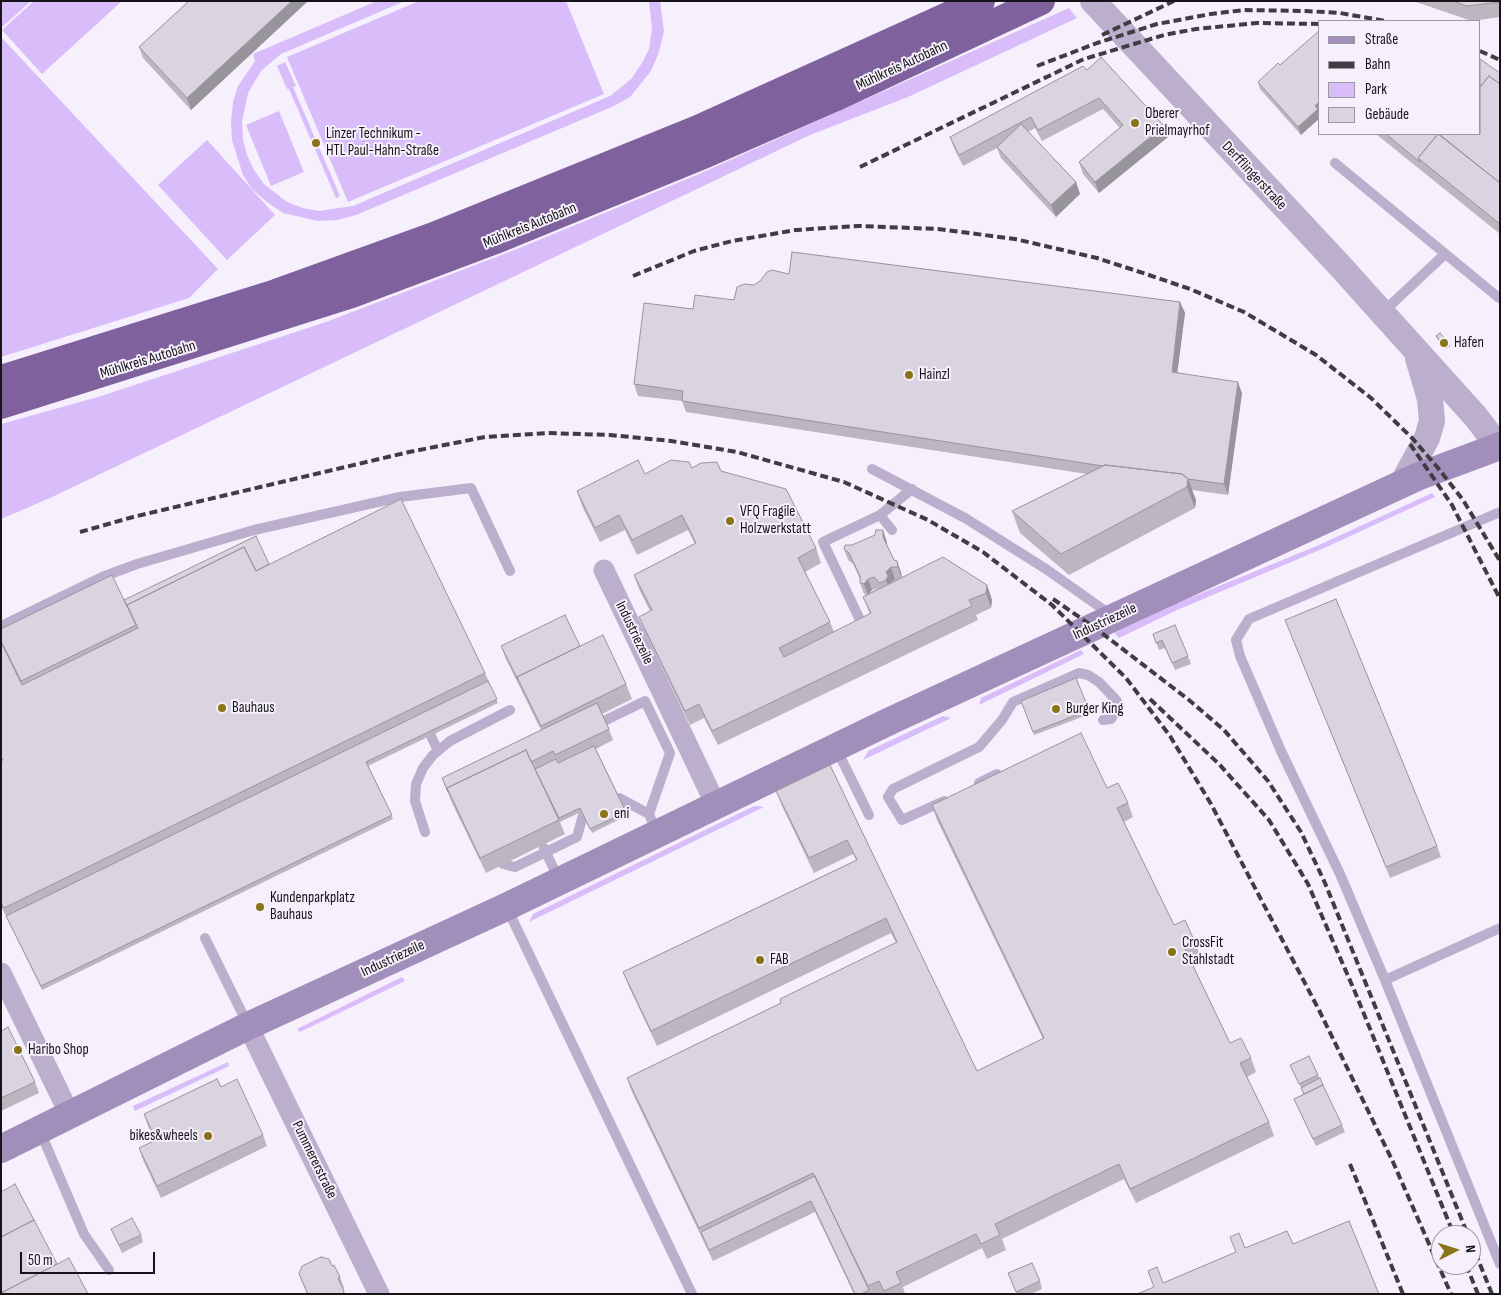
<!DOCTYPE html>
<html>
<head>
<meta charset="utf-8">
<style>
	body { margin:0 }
	#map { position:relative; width:1501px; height:1295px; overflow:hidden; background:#f5f0fb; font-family:"Sofia Sans Condensed",sans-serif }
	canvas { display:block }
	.frame { position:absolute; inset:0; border:2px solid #161418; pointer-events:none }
	.legend { position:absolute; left:1318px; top:20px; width:162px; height:115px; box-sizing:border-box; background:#f5f0fb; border:1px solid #9c98a0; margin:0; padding:6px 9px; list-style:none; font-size:15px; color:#161418 }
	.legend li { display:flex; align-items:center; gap:10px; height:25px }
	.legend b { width:25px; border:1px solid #9c98a0 }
	.north { position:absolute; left:1431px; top:1225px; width:50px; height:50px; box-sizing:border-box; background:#f5f0fb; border:1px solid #9c98a0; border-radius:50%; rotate:85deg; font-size:14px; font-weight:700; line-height:20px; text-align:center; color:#161418 }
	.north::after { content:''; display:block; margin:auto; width:18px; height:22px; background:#897417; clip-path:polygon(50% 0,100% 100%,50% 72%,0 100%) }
	.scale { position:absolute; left:20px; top:1252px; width:135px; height:22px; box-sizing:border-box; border:2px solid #161418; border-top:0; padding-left:6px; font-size:15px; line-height:18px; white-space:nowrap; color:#161418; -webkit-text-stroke:4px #f5f0fb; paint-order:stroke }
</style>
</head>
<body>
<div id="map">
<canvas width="1501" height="1295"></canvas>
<div class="frame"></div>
<ul class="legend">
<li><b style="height:6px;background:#a28eba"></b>Straße</li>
<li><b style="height:6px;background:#3f3c42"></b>Bahn</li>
<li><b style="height:14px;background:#d9bcfa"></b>Park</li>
<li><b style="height:14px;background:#d9d4df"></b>Gebäude</li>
</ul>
<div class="north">N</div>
<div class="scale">50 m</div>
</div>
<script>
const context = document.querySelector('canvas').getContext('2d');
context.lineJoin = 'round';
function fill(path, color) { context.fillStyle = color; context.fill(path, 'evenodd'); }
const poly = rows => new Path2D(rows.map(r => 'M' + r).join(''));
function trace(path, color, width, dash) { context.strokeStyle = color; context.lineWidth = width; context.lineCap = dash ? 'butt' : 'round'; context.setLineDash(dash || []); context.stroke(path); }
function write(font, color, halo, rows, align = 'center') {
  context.font = font + ' "Sofia Sans Condensed",sans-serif'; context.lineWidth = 4; context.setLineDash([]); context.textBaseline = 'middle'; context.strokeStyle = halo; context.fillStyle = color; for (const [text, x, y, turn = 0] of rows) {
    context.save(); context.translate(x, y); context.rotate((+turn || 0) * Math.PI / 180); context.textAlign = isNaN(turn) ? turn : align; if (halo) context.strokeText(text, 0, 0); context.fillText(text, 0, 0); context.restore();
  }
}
fill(poly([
	[1,1,31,1,1,28],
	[34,1,122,1,42,74,2,30],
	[377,1,405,1,281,54,261,71,248,93,242,122,243,139,247,155,254,170,264,184,287,202,303,208,319,211,353,206,610,96,631,79,642,63,649,49,652,28,649,1,660,1,664,31,659,52,651,71,630,97,614,106,356,215,338,220,318,221,283,213,267,202,252,189,243,175,232,140,231,122,233,102,238,86,255,61,253,54],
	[419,1,566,1,604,94,348,202,287,57],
	[1069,8,1077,18,908,97,810,135,50,498,1,519,1,424,98,397,326,322,517,249,699,174],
	[1,37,218,269,189,298,1,357],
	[285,62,296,86,293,87,340,196,336,198,289,89,287,89,277,66],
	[279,111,304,172,271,186,246,125],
	[207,140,275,215,227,260,158,185],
	[1432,493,1435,497,1322,549,1177,610,1119,638,1114,633,1175,604,1319,545],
	[1081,650,1084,654,979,705,981,698],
	[943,716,951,718,863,760,868,751],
	[754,806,764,807,529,922,533,914],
	[402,977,405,981,300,1032,297,1029],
	[228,1062,229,1066,135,1111,133,1106]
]), '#d9bcfa');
trace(poly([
	[1335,163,1499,298],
	[1382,313,1445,254],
	[872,469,965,518,1046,569,1111,615],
	[1500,512,1249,619,1236,640,1240,656,1281,751,1340,874,1385,980,1500,1264],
	[880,515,892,530],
	[861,622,823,542,880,515,912,489],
	[1,626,102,577,137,564,254,530,400,497,471,488,510,571],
	[604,721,645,701,670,753,649,814],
	[426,725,438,751],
	[836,748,869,815],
	[979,783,997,774],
	[619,798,649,814,651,819],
	[944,801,902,820,888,797,893,789,979,747,1002,720,1013,702,1079,673,1088,675,1099,682,1117,701,1118,707,1111,719,1103,720],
	[425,832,415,801,416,784,423,768,433,755,450,741,510,710],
	[544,848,559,880],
	[503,864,515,867,577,837,583,815],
	[507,908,692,1294],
	[205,938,248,1025],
	[1385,980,1500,928],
	[40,1131,84,1234,109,1270]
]), '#bcafcd', 10);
trace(poly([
	[604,570,716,805],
	[1,973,70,1115],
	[248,1026,379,1294]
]), '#bcafcd', 21);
trace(poly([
	[1093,1,1341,267,1476,417,1498,446],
	[1402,484,1427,438,1432,421,1430,399,1418,358]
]), '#bcafcd', 26);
trace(poly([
	[1,1149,248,1026,506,907,890,721,1417,477,1500,446]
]), '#a28eba', 28);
trace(poly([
	[1,379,276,293,434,236,698,129,981,1],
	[1,405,352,294,493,241,703,155,834,98,1041,1]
]), '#7f619e', 28);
trace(poly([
	[1102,35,1174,1],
	[1480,51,1500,60],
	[1037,66,1097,43,1157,24,1211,14,1244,10,1306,11,1340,13,1386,21],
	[860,167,1084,59,1164,35,1196,29,1257,23,1320,24],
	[633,276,694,251,732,241,796,230,859,226,938,229,1015,239,1097,258,1146,274,1190,289,1244,312,1316,355,1371,398,1413,439,1438,468,1463,500,1500,561],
	[1410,444,1452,505,1500,599],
	[80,532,133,517,409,452,485,437,547,433,610,435,671,441,737,452,844,482,928,520,983,552,1052,605,1126,678,1170,736,1211,804,1319,1010,1393,1162,1451,1294],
	[1053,599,1094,627,1189,700,1224,730,1268,781,1301,832,1325,883,1468,1235],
	[1150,699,1219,764,1269,820,1308,884,1355,992,1454,1235],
	[1350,1164,1403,1294],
	[1471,1242,1492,1294],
	[1466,1265,1478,1294]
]), '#3f3c42', 4, [8, 4]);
fill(poly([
	[189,1,308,1,191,110,143,58,139,47],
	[1413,1,1500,1,1500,17,1472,21],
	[1320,30,1320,111,1301,135,1260,89,1258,82,1280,65],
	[1087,70,1168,137,1099,193,1083,174,1079,162,1120,128,1103,109,1042,141,1035,128,1028,132,1076,182,1080,194,1056,217,1001,158,997,148,963,166,954,148,950,137],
	[1500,73,1500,234,1376,134,1480,134],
	[789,274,1180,302,1185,313,1177,372,1242,393,1228,495,1192,490,1196,500,1195,508,1069,575,1020,533,1012,511,1087,474,686,412,682,401,638,396,634,384,693,309,734,300,754,285],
	[1436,336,1448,342,1450,346,1446,349,1438,340],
	[692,468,721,471,816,548,821,563,805,572,830,622,834,632,870,614,863,597,867,595,864,594,860,583,860,579,853,564,848,560,844,549,852,545,887,542,887,546,894,560,901,572,902,577,987,585,992,600,991,608,976,615,978,620,718,745,704,718,690,725,645,632,639,617,650,611,639,589,634,575,695,544,688,530,637,555,625,530,600,542,582,506,577,491,645,474],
	[879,588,869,593,872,590],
	[269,564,485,673,498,703,368,766,393,819,42,990,1,906,1,629,124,600],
	[1285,620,1437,846,1441,857,1390,878],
	[1153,634,1188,656,1191,664,1175,670,1165,648,1159,650],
	[501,646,580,646,626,684,632,699,602,714,609,729,613,740,596,749,628,815,592,833,581,812,560,822,565,834,486,873,452,803,442,778,541,730,505,657],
	[1076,678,1090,714,1034,735,1021,701],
	[830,765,977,1071,1043,1039,937,820,932,805,1107,788,1128,803,1133,817,1124,822,1174,925,1194,940,1200,955,1190,959,1230,1043,1251,1058,1256,1072,1247,1077,1269,1122,1274,1136,1136,1203,1124,1179,1002,1239,1006,1250,987,1259,982,1248,903,1287,905,1294,854,1294,815,1212,713,1261,632,1092,627,1078,781,1003,896,943,891,933,657,1046,629,987,623,972,856,860,853,854,814,873,782,806,776,791],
	[1,1031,35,1082,39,1093,1,1111],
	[1290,1065,1318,1075,1342,1125,1345,1132,1316,1146,1297,1106,1294,1099,1304,1094],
	[221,1087,263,1135,267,1146,161,1198,143,1160,139,1148,155,1140,148,1126,144,1114],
	[111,1229,141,1235,143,1242,122,1253],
	[332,1266,340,1277,344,1288,343,1289,345,1294,307,1294,299,1274],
	[1008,1273,1040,1281,1042,1289,1031,1294,1017,1294]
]), '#bbb6c0');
fill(poly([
	[292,1,308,1,191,110,187,98],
	[1320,101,1320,118,1301,135,1298,127,1315,106],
	[1164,126,1168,137,1099,193,1095,182],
	[1076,182,1080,194,1056,217,1051,205],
	[1180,302,1185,313,1176,383,1172,372],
	[1448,342,1450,346,1446,349,1445,345],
	[1238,382,1242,393,1228,495,1224,484],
	[1188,479,1196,500,1195,508,1187,487],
	[883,530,887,542,887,548,883,537],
	[897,561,901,572,902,579,898,567],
	[891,567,895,579,890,583,890,591,886,580,886,572],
	[868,579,872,590,868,595,864,584],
	[987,585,992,600,991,608,986,593]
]), '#98949c');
const building = poly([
	[189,1,292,1,187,98,139,47,189,1],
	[1453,1,1500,1,1500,2,1467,6,1453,1],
	[1320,30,1320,101,1315,106,1318,109,1298,127,1258,82,1278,63,1280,65,1320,30],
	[1101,57,1164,126,1095,182,1079,162,1123,125,1099,98,1038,130,1031,117,959,155,950,137,1083,66,1087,70,1101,57],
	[1480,59,1500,73,1500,84,1489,76,1480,87,1480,59],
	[1489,76,1500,84,1500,183,1439,134,1480,134,1480,87,1489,76],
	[1021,124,1076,182,1051,205,997,147,1021,124],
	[1386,134,1438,134,1418,158,1420,162,1386,134],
	[1438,134,1500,183,1500,224,1418,158,1438,134],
	[792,252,1180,302,1172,372,1238,382,1224,484,1188,479,1182,474,1105,465,1103,466,682,401,683,391,634,384,644,303,693,309,695,295,734,300,737,287,744,284,754,285,760,281,767,272,772,270,789,274,792,252],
	[1440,333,1448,342,1445,345,1436,336,1440,333],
	[638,460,645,474,671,460,689,462,692,468,701,463,717,462,721,471,786,489,816,548,798,558,830,622,779,648,784,657,871,613,863,597,943,557,987,585,986,593,969,600,972,606,712,731,699,704,685,711,639,617,652,610,634,575,696,543,682,515,632,540,619,515,595,528,577,491,638,460],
	[1105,465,1182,474,1188,479,1187,487,1061,554,1012,511,1105,465],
	[401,499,485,673,4,908,1,903,1,761,3,760,1,757,1,642,22,685,138,628,127,605,244,547,256,571,401,499],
	[876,530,883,530,883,537,894,560,897,561,898,567,891,567,886,572,888,576,886,580,880,583,874,577,868,579,864,584,860,583,860,576,849,553,844,549,845,545,852,545,875,535,876,530],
	[256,536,269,564,256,571,244,547,127,605,124,600,256,536],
	[112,575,136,625,21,681,1,641,1,629,112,575],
	[1336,599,1437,846,1386,867,1285,620,1336,599],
	[565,615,580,646,517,677,518,680,501,646,565,615],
	[1175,625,1188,656,1172,663,1162,640,1156,643,1153,634,1175,625],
	[603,635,626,684,541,726,517,677,603,635],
	[1076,678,1089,710,1033,732,1021,701,1076,678],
	[488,681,497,699,366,762,392,815,41,986,6,916,488,681],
	[597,703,609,729,555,755,553,751,531,762,526,750,447,788,448,792,442,778,597,703],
	[1081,733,1107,788,1118,783,1128,803,1117,808,1174,925,1185,920,1194,940,1183,945,1230,1043,1241,1038,1251,1058,1240,1063,1269,1122,1130,1189,1119,1164,995,1224,1000,1235,981,1244,976,1234,896,1272,901,1283,884,1291,879,1281,868,1286,813,1173,699,1228,627,1078,781,1003,780,999,897,942,886,918,651,1031,623,972,857,860,847,840,809,858,776,791,830,765,977,1071,1044,1038,932,805,1081,733],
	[594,746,626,812,590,829,580,808,559,818,535,769,556,759,558,763,594,746],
	[526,750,559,820,480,858,447,788,526,750],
	[8,1027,35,1082,1,1098,1,1031,8,1027],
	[1309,1056,1318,1075,1299,1084,1290,1065,1309,1056],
	[1320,1078,1323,1085,1304,1094,1301,1088,1320,1078],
	[217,1079,221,1087,237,1079,263,1135,157,1186,139,1148,156,1140,144,1114,217,1079],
	[1323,1085,1342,1125,1313,1139,1294,1099,1323,1085],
	[815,1176,869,1290,861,1294,855,1294,811,1201,709,1250,701,1232,815,1176],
	[15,1184,34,1220,1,1237,1,1192,15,1184],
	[132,1218,141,1235,119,1245,111,1229,132,1218],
	[34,1220,57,1264,1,1293,1,1237,34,1220],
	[1349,1221,1379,1294,1137,1294,1154,1287,1148,1271,1157,1267,1163,1283,1236,1252,1230,1237,1239,1233,1245,1248,1287,1231,1293,1244,1349,1221],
	[321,1257,329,1259,332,1266,334,1265,340,1277,338,1278,344,1291,343,1294,308,1294,299,1274,302,1266,321,1257],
	[69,1258,88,1294,1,1294,1,1293,69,1258],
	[1032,1263,1040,1281,1016,1292,1008,1273,1032,1263]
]);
fill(building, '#d9d4df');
trace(building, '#98949c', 1);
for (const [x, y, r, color] of [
	[1135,123,5,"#897417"],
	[316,143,5,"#897417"],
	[1444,343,5,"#897417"],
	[909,375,5,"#897417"],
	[730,521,5,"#897417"],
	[222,708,5,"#897417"],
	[1056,709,5,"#897417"],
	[604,814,5,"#897417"],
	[260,907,5,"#897417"],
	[1172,952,5,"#897417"],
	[760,960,5,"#897417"],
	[18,1050,5,"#897417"],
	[208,1136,5,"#897417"]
]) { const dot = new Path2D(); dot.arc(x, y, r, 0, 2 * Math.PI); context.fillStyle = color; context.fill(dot); trace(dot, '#f5f0fb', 2); }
write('15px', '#161418', '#f5f0fb', [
	["Mühlkreis Autobahn",902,66,-25],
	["Derfflingerstraße",1254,176,47],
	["Mühlkreis Autobahn",530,226,-22],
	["Mühlkreis Autobahn",148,360,-17],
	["Industriezeile",1105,622,-25],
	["Industriezeile",634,633,64],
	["Industriezeile",393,959,-25],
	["Pummererstraße",314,1160,64]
]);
write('15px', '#161418', '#f5f0fb', [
	["Oberer",1145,114],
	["Prielmayrhof",1145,131],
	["Linzer Technikum -",326,134],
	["HTL Paul-Hahn-Straße",326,151],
	["Hafen",1454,343],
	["Hainzl",919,375],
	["VFQ Fragile",740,512],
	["Holzwerkstatt",740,529],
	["Bauhaus",232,708],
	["Burger King",1066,709],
	["eni",614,814],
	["Kundenparkplatz",270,898],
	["Bauhaus",270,915],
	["CrossFit",1182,943],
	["Stahlstadt",1182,960],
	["FAB",770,960],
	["Haribo Shop",28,1050],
	["bikes&wheels",198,1136,"right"]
], 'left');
</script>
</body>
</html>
